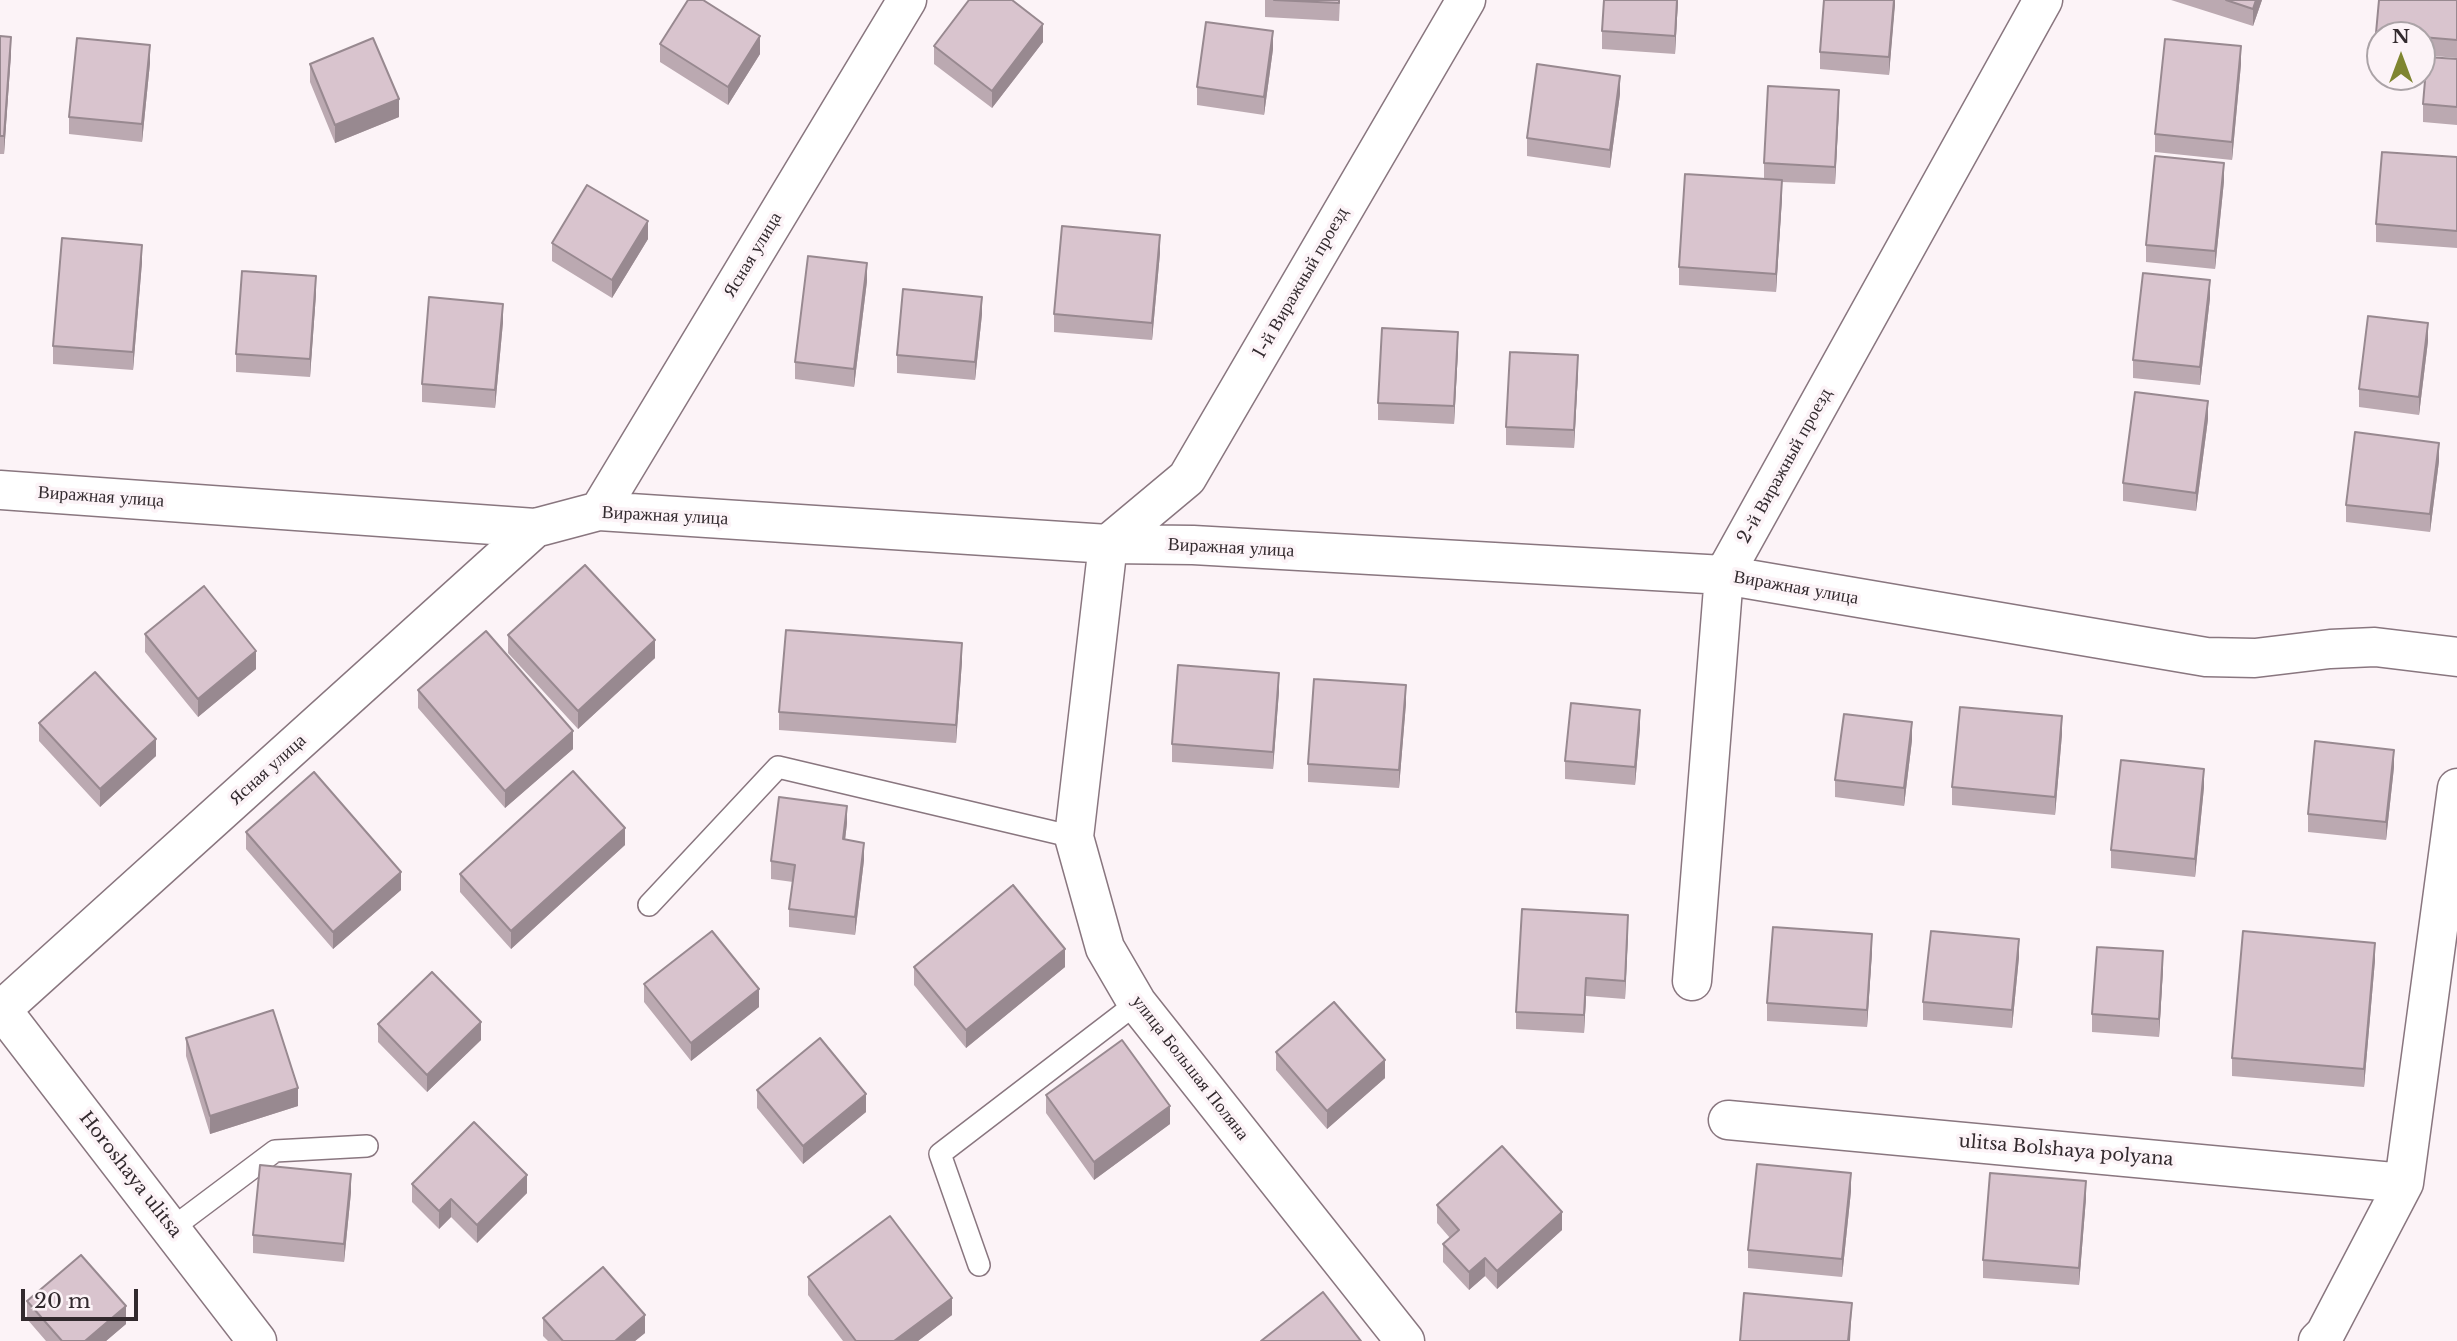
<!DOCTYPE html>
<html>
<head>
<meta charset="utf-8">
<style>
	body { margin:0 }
	#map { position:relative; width:2457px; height:1341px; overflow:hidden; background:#fcf3f7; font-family:"Libre Baskerville",serif }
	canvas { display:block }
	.north { position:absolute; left:2366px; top:21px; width:70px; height:70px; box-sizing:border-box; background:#fcf3f7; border:2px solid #aba3a7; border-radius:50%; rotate:0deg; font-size:19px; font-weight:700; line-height:28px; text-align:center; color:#322a2e }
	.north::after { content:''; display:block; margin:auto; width:24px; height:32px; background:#7f8530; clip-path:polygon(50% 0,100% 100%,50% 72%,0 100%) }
	.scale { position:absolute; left:21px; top:1289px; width:117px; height:32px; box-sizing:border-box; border:4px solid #322a2e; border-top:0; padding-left:9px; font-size:21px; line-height:24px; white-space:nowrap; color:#322a2e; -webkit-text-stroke:5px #fcf3f7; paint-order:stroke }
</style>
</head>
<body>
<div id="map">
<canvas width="2457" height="1341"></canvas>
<div class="north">N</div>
<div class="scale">20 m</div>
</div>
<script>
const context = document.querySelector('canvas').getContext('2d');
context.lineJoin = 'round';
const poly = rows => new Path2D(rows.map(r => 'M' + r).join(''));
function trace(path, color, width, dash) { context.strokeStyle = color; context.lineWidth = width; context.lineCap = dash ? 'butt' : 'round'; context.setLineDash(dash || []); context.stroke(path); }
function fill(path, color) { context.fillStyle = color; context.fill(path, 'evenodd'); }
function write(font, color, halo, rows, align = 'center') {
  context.font = font + ' "Libre Baskerville",serif'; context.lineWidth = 7; context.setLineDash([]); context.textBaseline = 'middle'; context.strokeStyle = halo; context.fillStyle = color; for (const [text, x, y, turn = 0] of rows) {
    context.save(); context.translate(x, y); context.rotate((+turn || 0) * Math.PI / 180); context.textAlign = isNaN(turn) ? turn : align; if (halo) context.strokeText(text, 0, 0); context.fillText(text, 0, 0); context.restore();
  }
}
const service = poly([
	[649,905,778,767,1074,837],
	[171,1229,275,1151,367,1146],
	[979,1265,940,1154,1137,1003]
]);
const minor = poly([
	[0,490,535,528,599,511,1108,544,1193,545,1724,575,2206,657,2255,658,2330,649,2375,647,2457,657],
	[599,511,907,0],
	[1692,981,1724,575,2043,0],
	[2,1010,257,1341],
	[0,1011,535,528],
	[1728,1120,2404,1183],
	[1405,1341,1137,1003,1105,948,1074,837,1108,544,1187,478,1466,0],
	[2318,1341,2325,1334,2404,1183,2457,788]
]);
trace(service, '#89767f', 24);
trace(minor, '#89767f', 41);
trace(service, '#fff', 21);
trace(minor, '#fff', 38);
fill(poly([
	[1265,0,1340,0,1339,21,1265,17],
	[1678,0,1675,54,1602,49,1602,31],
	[1895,0,1889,75,1820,69,1820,52],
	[2171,0,2262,0,2253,26],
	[2457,0,2457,58,2422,55,2422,35,2380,35,2380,51,2376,51,2376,33],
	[0,36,11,54,4,154,0,154],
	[1043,42,992,108,934,64,934,46],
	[660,44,760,54,728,105,660,62],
	[1273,49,1264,115,1197,105,1197,87],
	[2457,59,2457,125,2423,122,2423,104],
	[150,63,142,142,69,134,69,117],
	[310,64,399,117,335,143,310,82],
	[2241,64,2232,160,2155,152,2155,134],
	[1620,94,1610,168,1527,156,1527,138],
	[1839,108,1835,184,1782,182,1782,198,1776,292,1679,285,1679,267,1764,179,1764,163],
	[2457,157,2457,248,2376,242,2376,224],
	[2224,181,2215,269,2146,262,2146,245],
	[648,239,612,298,552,261,552,243],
	[1160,253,1152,340,1054,332,1054,314],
	[142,262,133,370,53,364,53,346],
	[867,281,854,387,795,379,795,362],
	[316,294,310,377,236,372,236,354],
	[2210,298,2200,385,2133,378,2133,360],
	[982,314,975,380,897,373,897,355],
	[503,322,495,408,422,402,422,384],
	[2428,341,2419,415,2359,407,2359,389],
	[1458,350,1454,424,1378,420,1378,403],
	[1578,373,1574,448,1506,445,1506,427],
	[2208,419,2196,511,2123,501,2123,483],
	[2439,461,2430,532,2346,522,2346,505],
	[145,634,256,669,198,717,145,652],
	[508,635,655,658,578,729,508,653],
	[962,661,956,743,779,730,779,712],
	[418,690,573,749,505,808,418,708],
	[1279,691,1273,769,1172,762,1172,744],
	[1406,703,1399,788,1308,782,1308,764],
	[39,723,156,756,100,807,39,741],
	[1640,728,1635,785,1565,779,1565,761],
	[2062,734,2055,815,1952,805,1952,787],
	[1912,740,1904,806,1835,797,1835,780],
	[2394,767,2386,840,2308,832,2308,814],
	[2204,787,2195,877,2111,868,2111,850],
	[847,823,845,840,864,860,855,935,789,927,789,909,793,882,771,879,771,861],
	[246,832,401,890,333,949,246,849],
	[625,845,511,949,460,892,460,874],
	[1628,933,1625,999,1586,996,1584,1033,1516,1029,1516,1012],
	[1872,952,1867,1027,1767,1021,1767,1003],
	[2019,957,2012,1028,1923,1020,1923,1002],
	[2375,960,2364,1087,2232,1076,2232,1058],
	[914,967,1065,967,966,1048,914,985],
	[2163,969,2159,1037,2092,1032,2092,1014],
	[644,984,759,1007,691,1061,644,1002],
	[378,1024,481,1040,427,1092,378,1042],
	[186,1038,298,1106,210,1134,186,1056],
	[1276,1052,1385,1078,1327,1129,1276,1070],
	[757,1090,866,1112,803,1164,757,1108],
	[1046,1095,1170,1124,1094,1180,1046,1113],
	[412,1184,527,1193,477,1243,451,1217,439,1229,412,1202],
	[1851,1191,1842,1277,1748,1268,1748,1250],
	[351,1192,344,1262,253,1253,253,1235],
	[2086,1198,2079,1285,1983,1278,1983,1260],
	[1437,1205,1562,1230,1497,1289,1485,1276,1469,1290,1443,1262,1443,1244,1450,1238,1437,1223],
	[808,1277,952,1315,918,1341,843,1341,808,1295],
	[27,1301,126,1324,106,1341,46,1341,27,1319],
	[543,1318,645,1333,635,1341,548,1341,543,1336]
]), '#bba9b1');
fill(poly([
	[1677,0,1678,0,1675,54,1675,36],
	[1894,0,1895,0,1895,5,1889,75,1889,57],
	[2256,0,2262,0,2253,26,2253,9],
	[1043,24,1043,42,992,108,992,91],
	[1273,31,1273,49,1264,115,1264,97],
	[760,36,760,54,728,105,728,87],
	[11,37,11,54,4,154,4,136],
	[150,45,150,63,142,142,142,124],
	[2241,46,2241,64,2232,160,2232,142],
	[1620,76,1620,94,1610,168,1610,150],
	[1839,90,1839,108,1835,184,1835,167],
	[399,99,399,117,335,143,335,125],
	[2224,163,2224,181,2215,269,2215,251],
	[1782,180,1782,198,1776,292,1776,274],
	[648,221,648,239,612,298,612,280],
	[1160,235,1160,253,1152,340,1152,323],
	[142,245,142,262,133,370,133,352],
	[867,263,867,281,854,387,854,369],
	[316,276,316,294,310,377,310,359],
	[2210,280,2210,298,2200,385,2200,367],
	[982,297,982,314,975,380,975,362],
	[503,304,503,322,495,408,495,390],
	[2428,323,2428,341,2419,415,2419,397],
	[1458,332,1458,350,1454,424,1454,406],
	[1578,355,1578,373,1574,448,1574,430],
	[2208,401,2208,419,2196,511,2196,493],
	[2439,443,2439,461,2430,532,2430,514],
	[655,640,655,658,578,729,578,711],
	[962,643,962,661,956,743,956,725],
	[256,651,256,669,198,717,198,699],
	[1279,673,1279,691,1273,769,1273,752],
	[1406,685,1406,703,1399,788,1399,770],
	[1640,710,1640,728,1635,785,1635,767],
	[2062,716,2062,734,2055,815,2055,797],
	[1912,722,1912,740,1904,806,1904,788],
	[573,731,573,749,505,808,505,791],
	[156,739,156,756,100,807,100,789],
	[2394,750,2394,767,2386,840,2386,822],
	[2204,769,2204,787,2195,877,2195,859],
	[847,806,847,823,843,857,843,839],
	[625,828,625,845,511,949,511,931],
	[864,843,864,860,855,935,855,917],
	[401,872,401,890,333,949,333,932],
	[1628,915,1628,933,1625,999,1625,981],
	[1872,934,1872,952,1867,1027,1867,1010],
	[2019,939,2019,957,2012,1028,2012,1010],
	[2375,943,2375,960,2364,1087,2364,1069],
	[1065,949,1065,967,966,1048,966,1030],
	[2163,951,2163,969,2159,1037,2159,1019],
	[1586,978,1586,996,1584,1033,1584,1015],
	[759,989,759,1007,691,1061,691,1043],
	[481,1022,481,1040,427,1092,427,1075],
	[1385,1060,1385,1078,1327,1129,1327,1111],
	[298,1088,298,1106,210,1134,210,1116],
	[866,1094,866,1112,803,1164,803,1146],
	[1170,1106,1170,1124,1094,1180,1094,1162],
	[1851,1173,1851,1191,1842,1277,1842,1259],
	[351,1174,351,1192,344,1262,344,1244],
	[527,1175,527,1193,477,1243,477,1225],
	[2086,1181,2086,1198,2079,1285,2079,1268],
	[451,1199,451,1217,439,1229,439,1211],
	[1562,1212,1562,1230,1497,1289,1497,1271],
	[1485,1258,1485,1276,1469,1290,1469,1272],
	[952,1298,952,1315,918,1341,894,1341],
	[1852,1303,1850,1341,1848,1341],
	[126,1306,126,1324,106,1341,85,1341],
	[645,1315,645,1333,635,1341,615,1341]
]), '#988990');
const building = poly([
	[688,0,703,0,760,36,728,87,660,44,688,0],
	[969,0,1012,0,1043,24,992,91,934,46,969,0],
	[1274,0,1339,0,1339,3,1274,0],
	[1604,0,1677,0,1675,36,1602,31,1604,0],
	[1824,0,1894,0,1889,57,1820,52,1824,0],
	[2226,0,2256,0,2253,9,2226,0],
	[2379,0,2457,0,2457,40,2422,37,2422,35,2397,35,2376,33,2379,0],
	[1206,22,1273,31,1264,97,1197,87,1206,22],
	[0,36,11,37,4,136,0,136,0,36],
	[77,38,150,45,142,124,69,117,77,38],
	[373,38,399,99,335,125,310,64,373,38],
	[2165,39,2241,46,2232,142,2155,134,2165,39],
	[2427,57,2457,59,2457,107,2423,104,2427,57],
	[1537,64,1620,76,1610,150,1527,138,1537,64],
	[1768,86,1839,90,1835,167,1764,163,1768,86],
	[2382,152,2457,157,2457,231,2376,224,2382,152],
	[2155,156,2224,163,2215,251,2146,245,2155,156],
	[1685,174,1782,180,1776,274,1679,267,1685,174],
	[587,185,648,221,612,280,552,243,587,185],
	[1062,226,1160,235,1152,323,1054,314,1062,226],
	[62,238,142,245,133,352,53,346,62,238],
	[808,256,867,263,854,369,795,362,808,256],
	[242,271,316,276,310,359,236,354,242,271],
	[2143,273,2210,280,2200,367,2133,360,2143,273],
	[903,289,982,297,975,362,897,355,903,289],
	[429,297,503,304,495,390,422,384,429,297],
	[2368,316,2428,323,2419,397,2359,389,2368,316],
	[1382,328,1458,332,1454,406,1378,403,1382,328],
	[1510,352,1578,355,1574,430,1506,427,1510,352],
	[2135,392,2208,401,2196,493,2123,483,2135,392],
	[2355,432,2439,443,2430,514,2346,505,2355,432],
	[585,565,655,640,578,711,508,635,585,565],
	[204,586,256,651,198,699,145,634,204,586],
	[786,630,962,643,956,725,779,712,786,630],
	[486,631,573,731,505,791,418,690,486,631],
	[1178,665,1279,673,1273,752,1172,744,1178,665],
	[95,672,156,739,100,789,39,723,95,672],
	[1314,679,1406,685,1399,770,1308,764,1314,679],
	[1571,703,1640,710,1635,767,1565,761,1571,703],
	[1960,707,2062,716,2055,797,1952,787,1960,707],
	[1844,714,1912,722,1904,788,1835,780,1844,714],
	[2315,741,2394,750,2386,822,2308,814,2315,741],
	[2121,760,2204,769,2195,859,2111,850,2121,760],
	[573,771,625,828,511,931,460,874,573,771],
	[314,772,401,872,333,932,246,832,314,772],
	[779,797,847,806,843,839,864,843,855,917,789,909,795,865,771,861,779,797],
	[1013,885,1065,949,966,1030,914,967,1013,885],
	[1522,909,1628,915,1625,981,1586,978,1584,1015,1516,1012,1522,909],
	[1773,927,1872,934,1867,1010,1767,1003,1773,927],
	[712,931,759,989,691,1043,644,984,712,931],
	[1931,931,2019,939,2012,1010,1923,1002,1931,931],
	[2243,931,2375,943,2364,1069,2232,1058,2243,931],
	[2097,947,2163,951,2159,1019,2092,1014,2097,947],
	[432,972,481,1022,427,1075,378,1024,432,972],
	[1334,1002,1385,1060,1327,1111,1276,1052,1334,1002],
	[273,1010,298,1088,210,1116,186,1038,273,1010],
	[820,1038,866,1094,803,1146,757,1090,820,1038],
	[1122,1040,1170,1106,1094,1162,1046,1095,1122,1040],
	[474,1122,527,1175,477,1225,451,1199,439,1211,412,1184,474,1122],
	[1502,1146,1562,1212,1497,1271,1485,1258,1469,1272,1443,1244,1459,1230,1437,1205,1502,1146],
	[1757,1164,1851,1173,1842,1259,1748,1250,1757,1164],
	[260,1165,351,1174,344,1244,253,1235,260,1165],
	[1990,1173,2086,1181,2079,1268,1983,1260,1990,1173],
	[890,1216,952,1298,894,1341,856,1341,808,1277,890,1216],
	[81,1255,126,1306,85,1341,62,1341,27,1301,81,1255],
	[603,1267,645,1315,615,1341,563,1341,543,1318,603,1267],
	[1323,1292,1361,1341,1261,1341,1323,1292],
	[1744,1293,1852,1303,1848,1341,1740,1341,1744,1293]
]);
fill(building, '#d9c4ce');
trace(building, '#988990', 2);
write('18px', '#322a2e', '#fcf3f7', [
	["Ясная улица",753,255,-59],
	["1-й Виражный проезд",1301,283,-60],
	["2-й Виражный проезд",1785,466,-61],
	["Виражная улица",101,497,4],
	["Виражная улица",665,516,3],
	["Виражная улица",1231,548,3],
	["Виражная улица",1796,588,10],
	["Ясная улица",268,770,-42],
	["улица Большая Поляна",1190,1068,52],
	["ulitsa Bolshaya polyana",2066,1151,5],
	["Horoshaya ulitsa",130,1175,52]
]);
</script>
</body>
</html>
